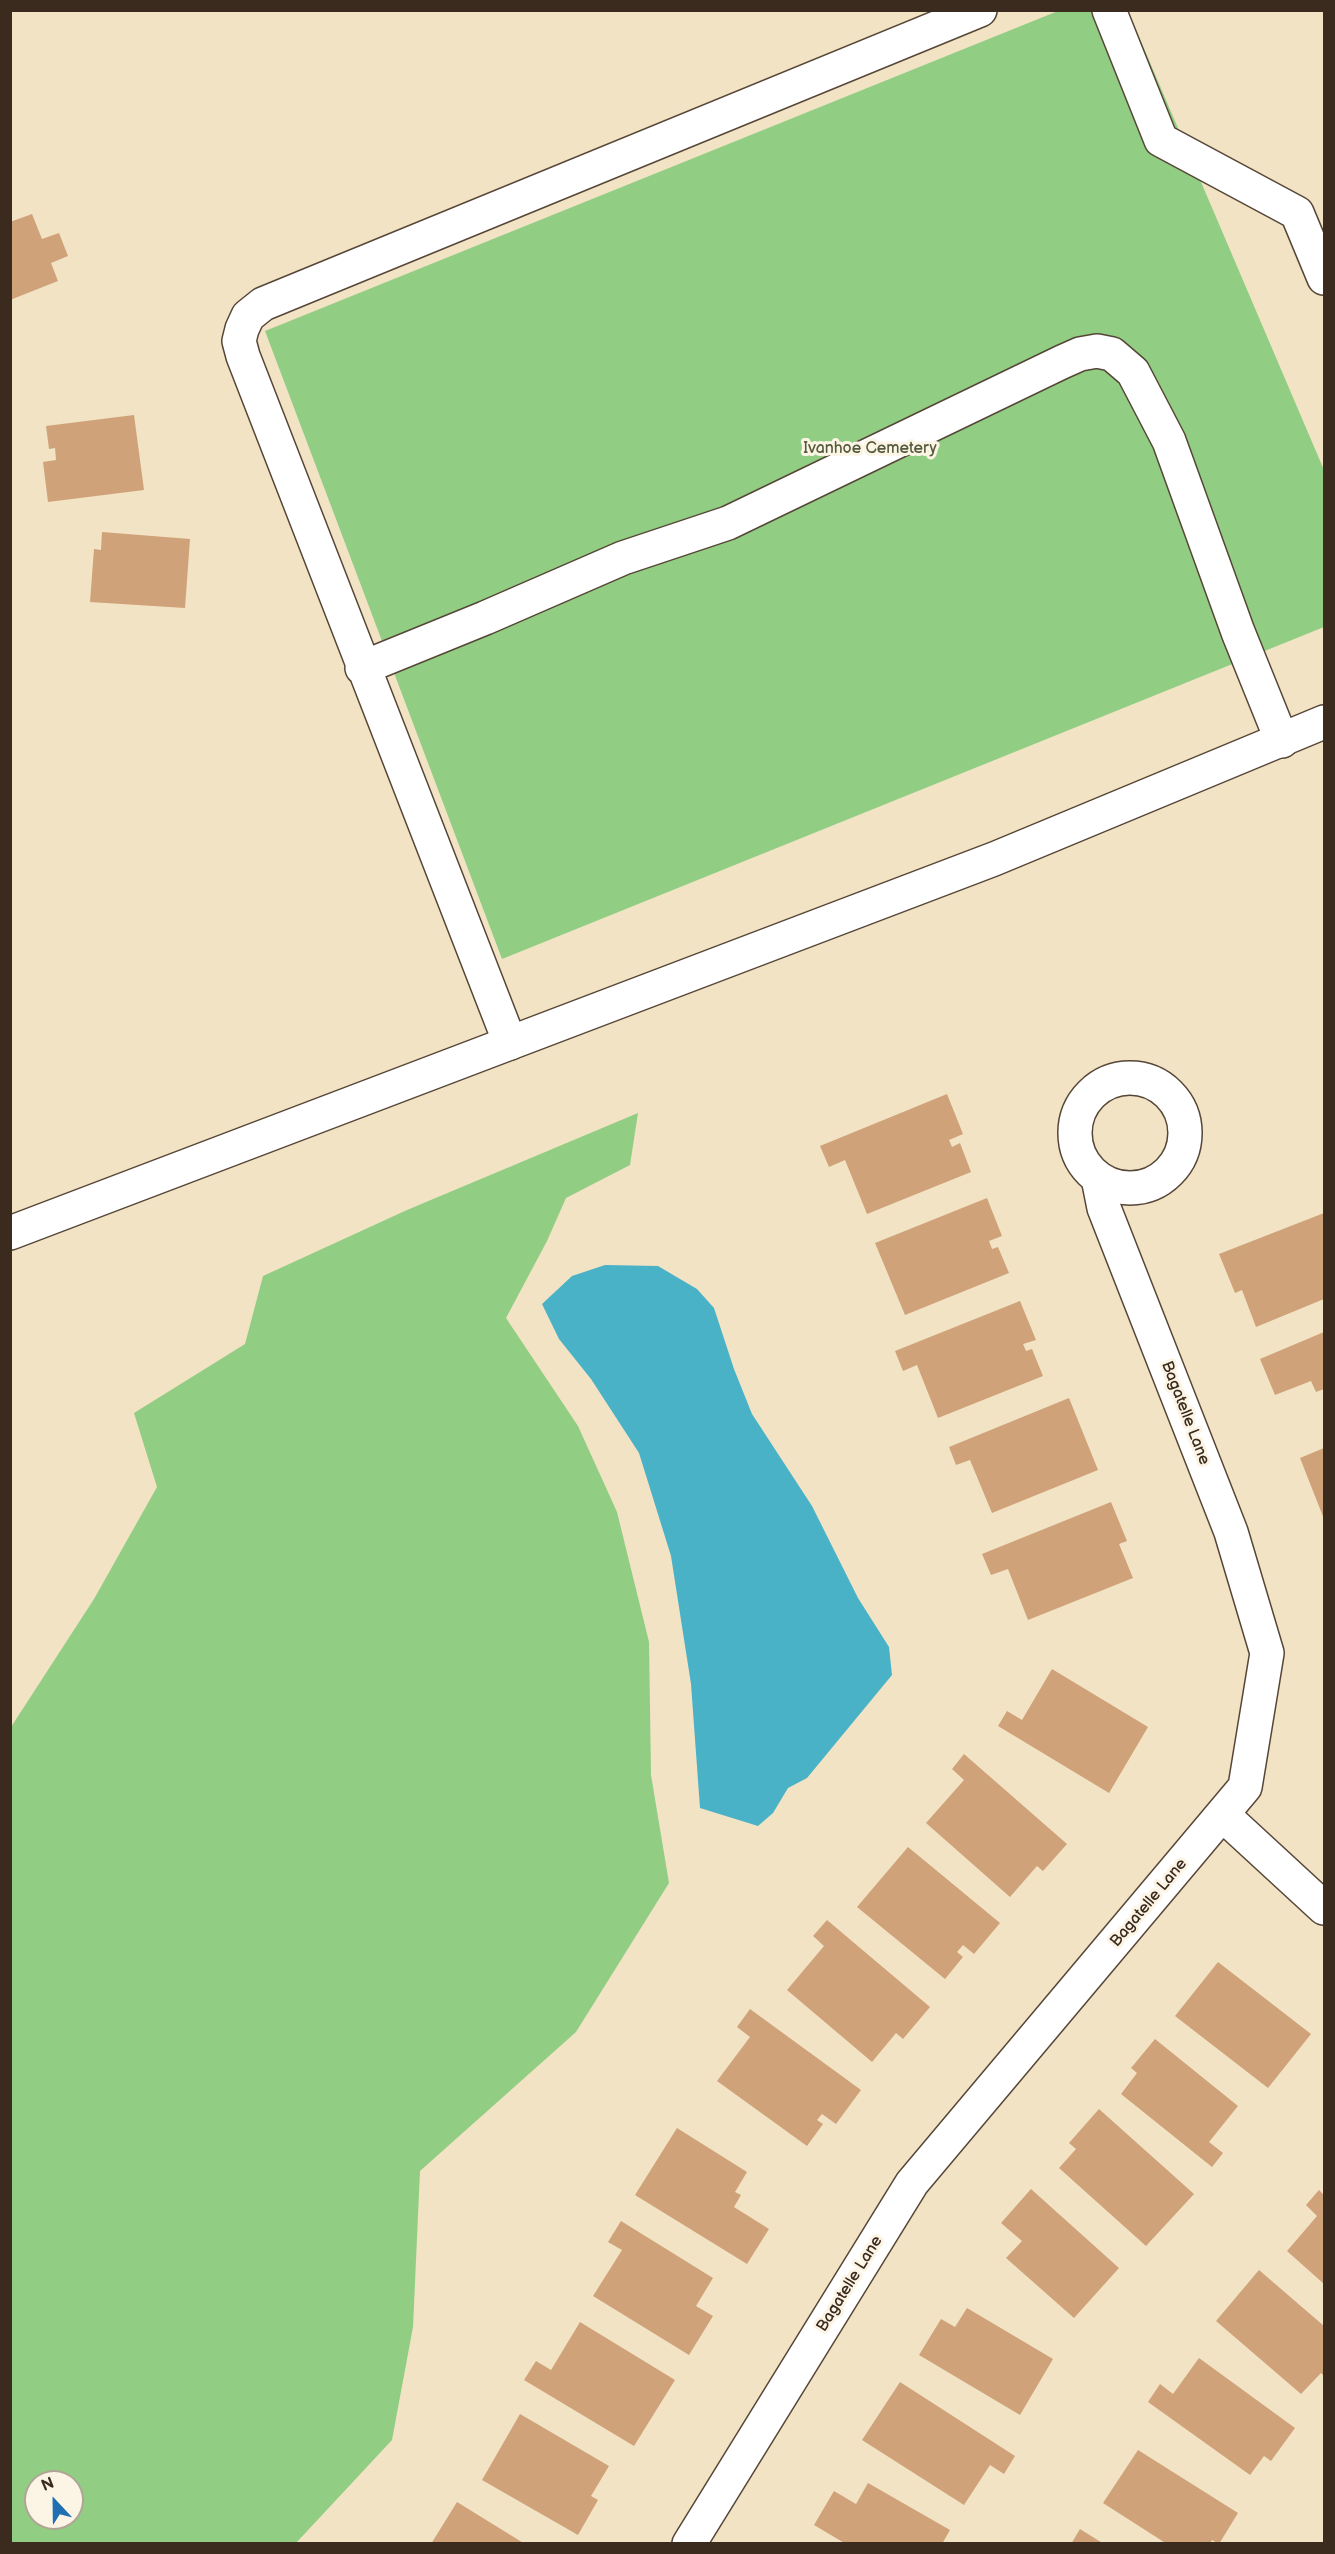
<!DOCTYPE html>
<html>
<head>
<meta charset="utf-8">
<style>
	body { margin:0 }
	#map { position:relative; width:1335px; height:2554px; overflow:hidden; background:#f2e3c5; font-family:"Balsamiq Sans",sans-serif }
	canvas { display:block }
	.frame { position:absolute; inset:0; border:12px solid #3b2a1e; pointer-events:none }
	.north { position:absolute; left:24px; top:2470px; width:60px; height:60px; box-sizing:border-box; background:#fcf5e5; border:2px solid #afa495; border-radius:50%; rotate:338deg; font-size:16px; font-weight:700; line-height:24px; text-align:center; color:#3b2a1e }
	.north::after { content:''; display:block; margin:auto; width:21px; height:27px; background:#1f6fb2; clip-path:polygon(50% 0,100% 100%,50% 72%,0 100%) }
</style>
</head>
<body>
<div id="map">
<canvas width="1335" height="2554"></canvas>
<div class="frame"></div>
<div class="north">N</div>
</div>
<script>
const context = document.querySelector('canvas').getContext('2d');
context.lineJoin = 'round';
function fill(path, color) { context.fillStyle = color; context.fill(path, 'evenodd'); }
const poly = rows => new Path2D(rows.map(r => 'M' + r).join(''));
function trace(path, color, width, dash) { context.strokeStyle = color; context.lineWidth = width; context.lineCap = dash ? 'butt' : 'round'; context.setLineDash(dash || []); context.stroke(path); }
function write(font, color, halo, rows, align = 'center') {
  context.font = font + ' "Balsamiq Sans",sans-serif'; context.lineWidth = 6; context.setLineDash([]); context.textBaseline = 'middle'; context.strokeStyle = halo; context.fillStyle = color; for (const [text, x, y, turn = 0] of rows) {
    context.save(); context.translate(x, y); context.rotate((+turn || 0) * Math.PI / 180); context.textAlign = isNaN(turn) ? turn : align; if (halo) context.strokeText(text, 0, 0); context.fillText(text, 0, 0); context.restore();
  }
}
fill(poly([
	[1058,11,1128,11,1324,470,1324,627,502,959,265,331],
	[638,1113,630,1165,566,1198,547,1241,506,1318,578,1426,617,1512,649,1642,651,1775,669,1883,576,2032,420,2171,413,2327,392,2440,296,2543,11,2543,11,1727,94,1599,157,1487,134,1413,245,1344,263,1276,407,1210],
	[36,2482,72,2482,72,2518,36,2518]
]), '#91ce83');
fill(poly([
	[605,1265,658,1266,697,1289,714,1308,734,1369,752,1414,812,1506,858,1598,889,1647,892,1675,807,1778,788,1788,773,1813,758,1826,700,1808,691,1684,671,1556,639,1453,591,1379,559,1339,542,1304,572,1276]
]), '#49b2c7');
fill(poly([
	[32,214,42,239,59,233,68,256,51,263,58,281,10,300,10,222],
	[134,415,144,490,48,502,43,462,56,460,55,448,49,449,46,426],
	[102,532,190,539,185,608,90,602,94,549,101,550],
	[947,1094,963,1134,949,1140,952,1147,960,1143,971,1172,867,1214,845,1160,829,1167,820,1146],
	[987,1198,1002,1236,989,1241,992,1249,998,1247,1009,1273,905,1315,875,1243],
	[1324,1213,1324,1299,1256,1327,1242,1290,1235,1293,1219,1254],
	[1020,1301,1036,1340,1023,1344,1026,1351,1032,1349,1043,1376,938,1418,917,1365,903,1371,895,1351],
	[1324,1332,1324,1389,1316,1392,1311,1381,1275,1395,1260,1359],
	[1069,1398,1098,1470,992,1513,970,1460,956,1465,949,1447],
	[1324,1448,1324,1519,1300,1458],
	[1111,1502,1127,1541,1119,1544,1133,1578,1028,1620,1008,1569,991,1575,982,1554],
	[1052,1669,1148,1727,1109,1793,998,1726,1007,1711,1022,1720],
	[964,1754,1067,1844,1043,1871,1037,1866,1010,1897,926,1823,964,1780,952,1769],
	[908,1847,1000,1923,974,1954,963,1945,957,1952,963,1957,945,1979,857,1907],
	[827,1920,930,2007,903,2039,896,2033,872,2062,787,1990,824,1946,813,1936],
	[1218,1962,1311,2034,1268,2088,1175,2016],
	[750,2009,861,2090,836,2124,822,2114,817,2120,823,2124,807,2146,717,2081,750,2037,737,2027],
	[1155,2039,1238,2106,1209,2142,1223,2153,1212,2167,1121,2094,1137,2073,1131,2068],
	[1099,2109,1194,2194,1146,2246,1059,2168,1076,2149,1069,2143],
	[677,2128,747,2172,735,2192,741,2195,734,2207,769,2229,747,2264,635,2195],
	[1031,2189,1119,2268,1074,2318,1006,2258,1022,2241,1001,2223],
	[1319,2190,1324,2195,1324,2284,1287,2251,1317,2216,1306,2205],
	[621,2221,713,2278,696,2306,713,2316,689,2355,593,2296,622,2250,608,2242],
	[1259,2270,1324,2326,1324,2376,1321,2373,1301,2394,1216,2321],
	[967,2308,1053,2359,1020,2415,919,2355,941,2319,955,2327],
	[580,2322,675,2380,634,2446,524,2380,536,2361,551,2370],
	[1199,2358,1295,2428,1271,2461,1264,2456,1250,2475,1148,2402,1160,2384,1173,2394],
	[900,2382,1015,2456,1004,2474,990,2465,964,2505,862,2440],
	[520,2414,609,2466,591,2496,598,2500,578,2535,482,2480],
	[1138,2450,1238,2513,1219,2544,1212,2540,1210,2544,1167,2544,1103,2503],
	[868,2483,950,2530,942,2544,846,2544,814,2525,834,2491,856,2504],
	[457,2502,525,2544,431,2544],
	[1080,2529,1104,2544,1071,2544]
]), '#cfa279');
const minor = poly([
	[1109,10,1161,140,1297,213,1324,278],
	[362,668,485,618,623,558,728,523,1062,362,1080,354,1097,351,1112,354,1133,372,1169,441,1238,632,1282,741],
	[510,1043,243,356,239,341,242,329,248,316,263,304,980,10],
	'1075 1133a55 55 0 1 1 110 0a55 55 0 1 1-110 0Z',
	[1223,1815,1324,1908],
	[689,2544,912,2183,1245,1787,1267,1653,1231,1532,1104,1208,1098,1178]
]);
const major = poly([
	[10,1233,994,859,1324,722]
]);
trace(minor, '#564637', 36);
trace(major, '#564637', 36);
trace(minor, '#fff', 33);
trace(major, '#fff', 33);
write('16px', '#555b3c', '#fcf5e5', [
	["Ivanhoe Cemetery",870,449]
]);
write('16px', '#3b2a1e', '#fcf5e5', [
	["Bagatelle Lane",1185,1413,69],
	["Bagatelle Lane",1149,1903,-50],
	["Bagatelle Lane",850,2284,-58]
]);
</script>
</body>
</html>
